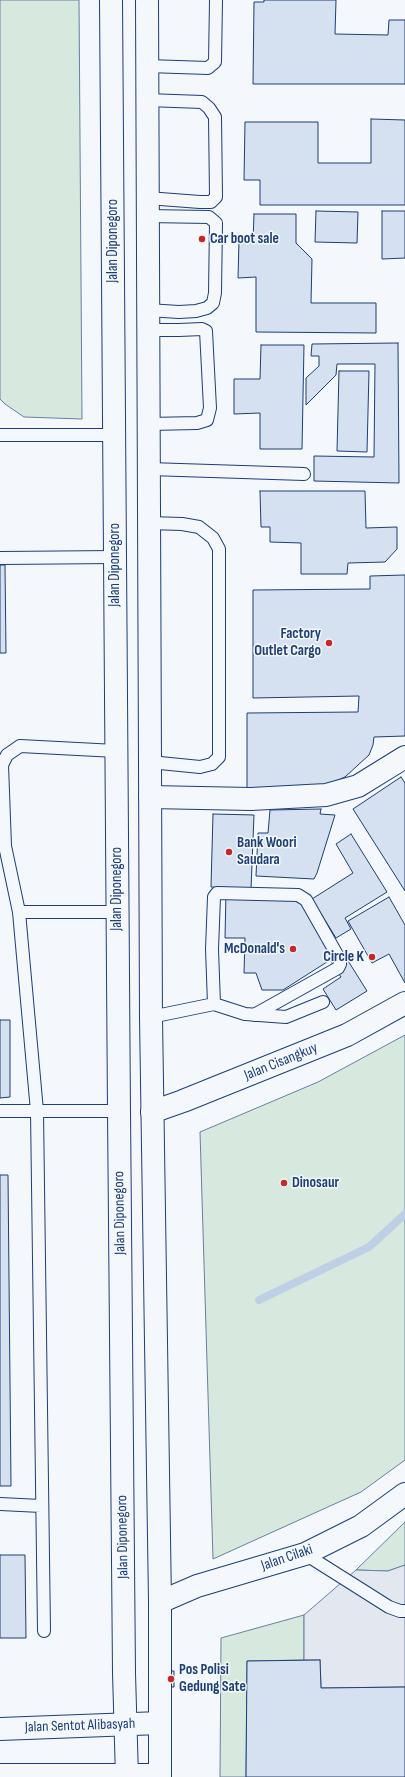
<!DOCTYPE html>
<html>
<head>
<meta charset="utf-8">
<style>
	body { margin:0 }
	canvas { display:block; background:#f4f7fb }
</style>
</head>
<body>
<canvas width="405" height="1777"></canvas>
<script>
const context = document.querySelector('canvas').getContext('2d');
context.lineJoin = 'round';
function fill(path, color) { context.fillStyle = color; context.fill(path, 'evenodd'); }
const poly = rows => new Path2D(rows.map(r => 'M' + r).join(''));
function trace(path, color, width, dash) { context.strokeStyle = color; context.lineWidth = width; context.lineCap = dash ? 'butt' : 'round'; context.setLineDash(dash || []); context.stroke(path); }
function write(font, color, halo, rows, align = 'center') {
  context.font = font + ' "Sofia Sans Condensed",sans-serif'; context.lineWidth = 3; context.setLineDash([]); context.textBaseline = 'middle'; context.strokeStyle = halo; context.fillStyle = color; for (const [text, x, y, turn = 0] of rows) {
    context.save(); context.translate(x, y); context.rotate((+turn || 0) * Math.PI / 180); context.textAlign = isNaN(turn) ? turn : align; if (halo) context.strokeText(text, 0, 0); context.fillText(text, 0, 0); context.restore();
  }
}
const green = poly([
	[0,0,79,0,82,419,24,417,5,404,0,399,0,0],
	[405,1035,405,1460,361,1492,213,1559,200,1132,318,1082,405,1035],
	[405,1522,405,1565,388,1571,356,1570,405,1522],
	[304,1615,304,1660,247,1661,246,1777,220,1777,221,1638,304,1615]
]);
fill(green, '#d7e8df');
trace(green, '#687fa3', 1);
const parking = poly([
	[405,1565,405,1687,321,1688,320,1660,304,1660,304,1615,356,1570,388,1571,405,1565]
]);
fill(parking, '#e3e8f0');
trace(parking, '#687fa3', 1);
trace(poly([
	[259,1300,369,1247,405,1214]
]), '#bed0e5', 8);
const building = poly([
	[264,0,336,0,335,34,388,35,389,20,405,20,405,84,253,84,254,2,264,2,264,0],
	[371,119,405,120,405,205,260,205,260,180,244,180,245,122,318,122,318,163,371,163,371,119],
	[316,211,358,212,357,243,315,242,316,211],
	[382,211,405,211,405,258,382,259,382,211],
	[254,214,296,214,296,243,312,259,311,303,376,303,376,333,256,332,256,277,238,278,239,241,253,242,254,214],
	[398,343,399,483,314,481,314,456,374,457,375,364,337,364,336,375,306,405,306,378,319,366,319,356,311,356,312,344,398,343],
	[261,345,304,345,302,449,260,449,260,413,234,414,234,379,260,379,261,345],
	[339,371,369,371,367,452,337,451,339,371],
	[260,491,365,491,366,528,397,527,397,549,385,562,348,563,347,574,301,574,301,543,270,542,270,527,261,527,260,491],
	[0,565,5,565,6,653,0,653,0,565],
	[405,575,405,736,374,737,373,745,369,755,345,777,329,784,247,792,247,713,358,712,359,696,253,698,253,590,370,589,370,576,405,575],
	[401,777,405,783,405,891,353,809,401,777],
	[321,809,320,814,335,815,317,873,314,879,256,876,258,833,268,833,270,810,321,809],
	[213,814,254,815,251,889,211,887,213,814],
	[351,834,387,892,345,918,351,929,336,938,312,899,353,873,336,844,351,834],
	[226,893,308,897,367,991,336,1010,323,989,341,977,330,960,283,990,262,990,256,973,244,973,245,938,225,938,226,893],
	[389,897,405,925,405,983,389,954,372,963,348,921,389,897],
	[0,1020,10,1020,10,1097,0,1098,0,1020],
	[0,1175,8,1175,11,1486,0,1486,0,1175],
	[0,1555,25,1555,26,1638,0,1638,0,1555],
	[320,1660,321,1688,405,1687,405,1777,246,1777,247,1661,320,1660],
	[167,1671,174,1671,174,1687,167,1687,167,1671]
]);
fill(building, '#d5e0f0');
trace(building, '#1d3f73', 1);
const lane = poly([
	[147,66,208,68,215,62,216,0],
	[147,100,202,102,209,108,215,117,216,197,211,202,200,202,147,198],
	[147,216,209,217,216,223,215,293,213,303,207,308,196,311,179,312,147,310],
	[147,330,179,330,202,329,206,331,210,408,207,420,197,423,149,424],
	[0,435,114,435],
	[149,469,304,474],
	[149,523,182,524,199,527,213,538,219,549,219,757,212,764,200,767,150,762],
	[0,558,115,557],
	[116,751,20,746,7,755,2,765,5,846,19,912,118,912],
	[19,912,37,1111,44,1631],
	[214,1004,212,949,214,897,217,893,298,895,306,900,340,960,340,964,338,968,254,1015],
	[151,1017,214,1004,245,1014,286,1017,323,1002],
	[0,1111,119,1111],
	[0,1504,41,1506],
	[305,1554,389,1607,400,1611,405,1611]
]);
const street = poly([
	[150,797,251,799,326,795,358,786,405,757]
]);
const secondary = poly([
	[152,1112,183,1101,347,1035,405,1003],
	[160,1602,197,1586,305,1554,361,1526,405,1494]
]);
const primary = poly([
	[111,0,119,1111,124,1673,127,1777],
	[147,0,151,1017,160,1602,160,1777],
	[0,1729,160,1723],
	[0,1775,160,1775]
]);
trace(lane, '#1d3f73', 14);
trace(street, '#1d3f73', 24);
trace(secondary, '#1d3f73', 24);
trace(primary, '#1d3f73', 24);
trace(lane, '#f4f7fb', 12);
trace(street, '#f4f7fb', 22);
trace(secondary, '#f4f7fb', 22);
trace(primary, '#f4f7fb', 22);
for (const [x, y, r, color] of [
	[202,239,4,"#c62828"],
	[329,643,4,"#c62828"],
	[229,852,4,"#c62828"],
	[293,949,4,"#c62828"],
	[372,957,4,"#c62828"],
	[284,1183,4,"#c62828"],
	[171,1679,4,"#c62828"]
]) { const dot = new Path2D(); dot.arc(x, y, r, 0, 2 * Math.PI); context.fillStyle = color; context.fill(dot); trace(dot, '#f4f7fb', 1.5); }
write('bold 15px', '#1d3f73', '#f4f7fb', [
	["Car boot sale",210,239],
	["Factory",321,634,"right"],
	["Outlet Cargo",321,651,"right"],
	["Bank Woori",237,843],
	["Saudara",237,860],
	["McDonald's",285,949,"right"],
	["Circle K",364,957,"right"],
	["Dinosaur",292,1183],
	["Pos Polisi",179,1670],
	["Gedung Sate",179,1687]
], 'left');
write('15px', '#1d3f73', '#f4f7fb', [
	["Jalan Diponegoro",113,241,-90],
	["Jalan Diponegoro",115,565,-90],
	["Jalan Diponegoro",117,889,-90],
	["Jalan Cisangkuy",281,1062,-22],
	["Jalan Diponegoro",120,1213,-91],
	["Jalan Diponegoro",123,1537,-91],
	["Jalan Cilaki",287,1558,-19],
	["Jalan Sentot Alibasyah",80,1726,-2]
]);
</script>
</body>
</html>
